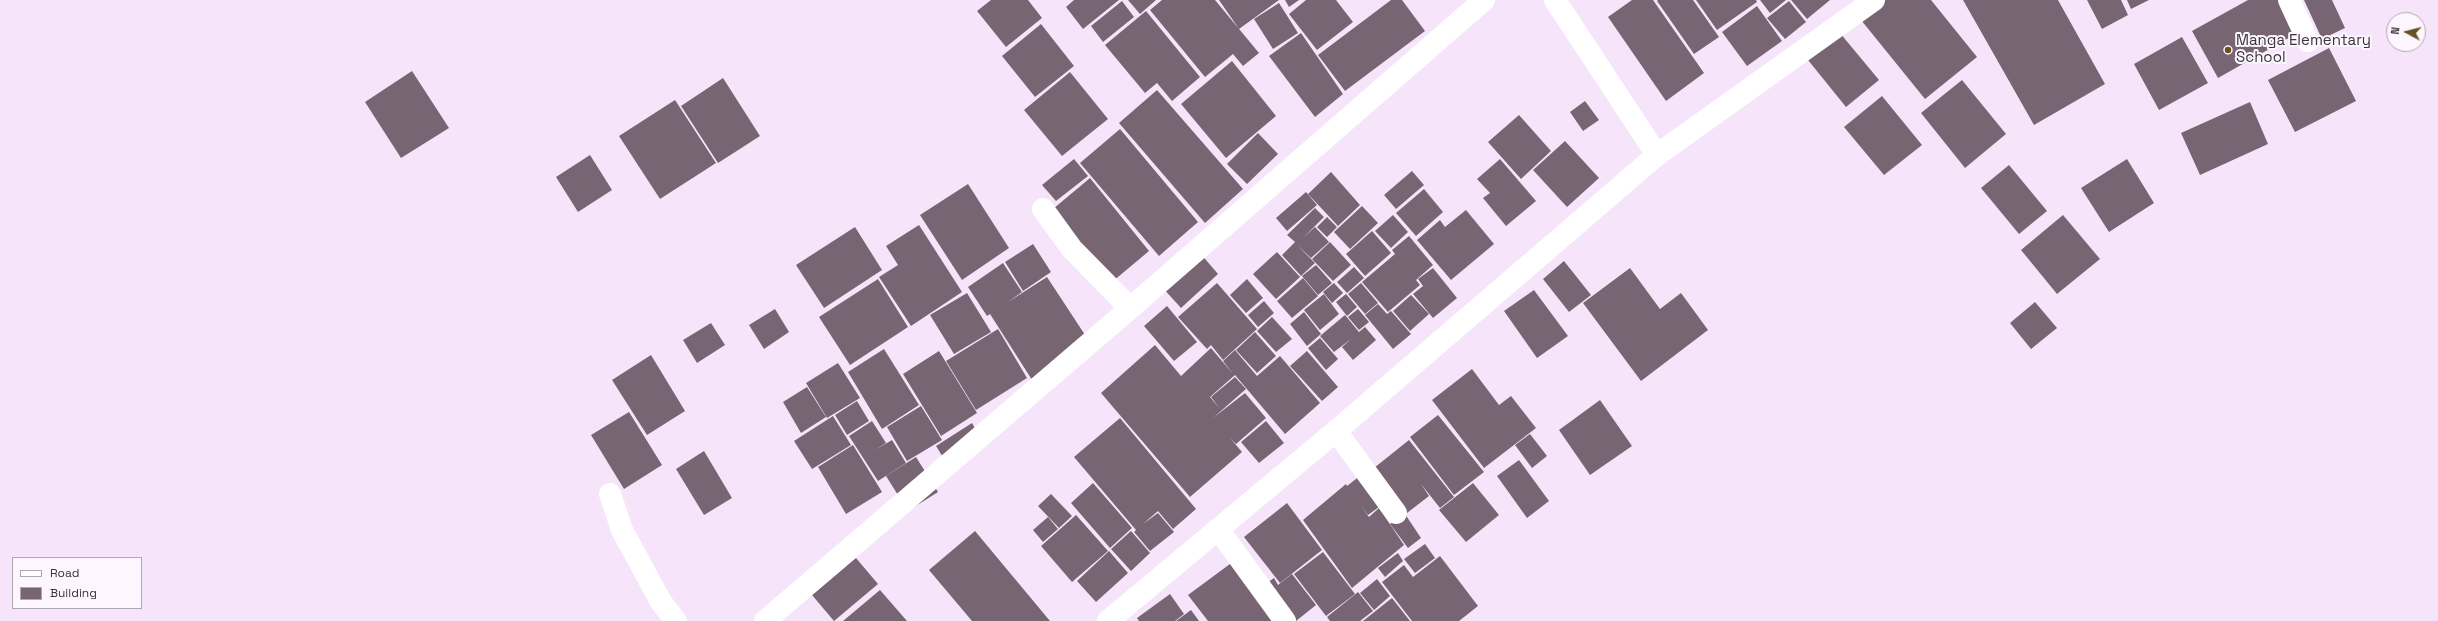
<!DOCTYPE html>
<html>
<head>
<meta charset="utf-8">
<style>
	body { margin:0 }
	#map { position:relative; width:2438px; height:621px; overflow:hidden; background:#f6e5fa; font-family:"Space Grotesk",sans-serif }
	canvas { display:block }
	.legend { position:absolute; left:12px; top:557px; width:130px; height:52px; box-sizing:border-box; background:#fdf6ff; border:1px solid #afa8b1; margin:0; padding:5px 7px; list-style:none; font-size:12px; color:#3a343b }
	.legend li { display:flex; align-items:center; gap:8px; height:20px }
	.legend b { width:20px; border:1px solid #afa8b1 }
	.north { position:absolute; left:2386px; top:12px; width:40px; height:40px; box-sizing:border-box; background:#fdf6ff; border:1px solid #afa8b1; border-radius:50%; rotate:277deg; font-size:11px; font-weight:700; line-height:16px; text-align:center; color:#3a343b }
	.north::after { content:''; display:block; margin:auto; width:14px; height:18px; background:#695222; clip-path:polygon(50% 0,100% 100%,50% 72%,0 100%) }
</style>
</head>
<body>
<div id="map">
<canvas width="2438" height="621"></canvas>
<ul class="legend">
<li><b style="height:5px;background:#fff"></b>Road</li>
<li><b style="height:11px;background:#776573"></b>Building</li>
</ul>
<div class="north">N</div>
</div>
<script>
const context = document.querySelector('canvas').getContext('2d');
context.lineJoin = 'round';
function fill(path, color) { context.fillStyle = color; context.fill(path, 'evenodd'); }
const poly = rows => new Path2D(rows.map(r => 'M' + r).join(''));
function trace(path, color, width, dash) { context.strokeStyle = color; context.lineWidth = width; context.lineCap = dash ? 'butt' : 'round'; context.setLineDash(dash || []); context.stroke(path); }
function write(font, color, halo, rows, align = 'center') {
  context.font = font + ' "Space Grotesk",sans-serif'; context.lineWidth = 4; context.setLineDash([]); context.textBaseline = 'middle'; context.strokeStyle = halo; context.fillStyle = color; for (const [text, x, y, turn = 0] of rows) {
    context.save(); context.translate(x, y); context.rotate((+turn || 0) * Math.PI / 180); context.textAlign = isNaN(turn) ? turn : align; if (halo) context.strokeText(text, 0, 0); context.fillText(text, 0, 0); context.restore();
  }
}
fill(poly([
	[991,0,1028,0,1042,18,1006,47,977,11],
	[1074,0,1119,0,1083,29,1066,7],
	[1128,0,1156,0,1140,14],
	[1162,0,1215,0,1259,53,1243,66,1233,54,1205,77,1150,10],
	[1219,0,1279,0,1239,29],
	[1285,0,1299,0,1289,7],
	[1306,0,1336,0,1353,22,1317,50,1289,14],
	[1391,0,1402,0,1425,31,1345,91,1318,55],
	[1632,0,1653,0,1704,73,1666,101,1608,17],
	[1658,0,1693,0,1719,37,1694,54,1657,1],
	[1696,0,1756,0,1757,2,1717,30],
	[1760,0,1786,0,1770,13],
	[1791,0,1830,0,1807,19],
	[1885,0,1931,0,1977,57,1925,99,1861,20],
	[1963,0,2058,0,2105,84,2034,125],
	[2087,0,2121,0,2128,15,2102,29],
	[2127,0,2149,0,2131,9],
	[2248,0,2284,0,2301,31,2218,78,2192,31],
	[2304,0,2332,0,2345,28,2322,39],
	[1122,1,1134,17,1103,42,1091,26],
	[1789,1,1806,22,1785,39,1767,18],
	[1279,3,1298,33,1273,49,1254,19],
	[1757,6,1782,41,1747,66,1722,32],
	[1146,11,1200,77,1172,101,1157,83,1145,93,1105,45],
	[1041,24,1074,66,1035,97,1002,56],
	[1301,33,1343,94,1315,117,1269,56],
	[1840,33,1879,80,1846,107,1808,60],
	[2182,37,2208,83,2159,110,2134,64],
	[2329,48,2356,101,2295,132,2268,80],
	[1232,61,1276,116,1226,158,1181,104],
	[412,71,449,128,401,158,365,102],
	[1070,72,1108,119,1062,156,1024,110],
	[723,78,760,136,718,163,681,106],
	[1962,80,2006,134,1965,168,1921,113],
	[1157,90,1243,189,1205,223,1119,123],
	[1882,96,1922,145,1884,175,1844,127],
	[675,100,716,163,660,199,619,136],
	[1585,101,1599,120,1583,131,1570,112],
	[2250,102,2268,144,2200,175,2181,133],
	[1519,115,1551,151,1521,179,1488,142],
	[1120,129,1198,222,1159,256,1080,163],
	[1258,133,1278,154,1247,184,1227,164],
	[1565,141,1599,178,1567,207,1533,170],
	[590,155,612,190,578,212,556,177],
	[1074,159,1088,176,1056,201,1042,185],
	[1500,159,1536,201,1506,226,1483,198,1490,193,1477,179],
	[2127,159,2154,203,2109,232,2081,188],
	[2009,165,2047,211,2019,234,1981,188],
	[1412,171,1424,185,1396,209,1384,195],
	[1331,172,1360,205,1338,226,1308,194],
	[1090,178,1149,251,1112,282,1053,209],
	[968,184,1009,248,962,280,920,215],
	[1424,189,1443,212,1416,236,1396,213],
	[1306,192,1317,205,1287,231,1276,218],
	[1362,206,1378,223,1350,249,1334,232],
	[1315,208,1324,217,1303,238,1315,227,1329,242,1311,258,1297,245,1315,263,1301,276,1282,255,1295,242,1287,235],
	[1466,210,1494,244,1451,280,1417,240,1440,220,1445,227],
	[1393,215,1408,232,1391,248,1375,231],
	[2063,215,2100,259,2057,294,2021,250],
	[1327,217,1337,227,1327,237,1317,227],
	[919,225,962,292,911,326,879,277,898,265,886,246],
	[855,227,882,270,824,308,796,265],
	[1372,231,1391,253,1365,276,1346,254],
	[1409,236,1433,265,1416,280,1420,285,1388,312,1362,282,1395,254,1392,250],
	[1330,242,1351,265,1333,281,1312,259],
	[1033,244,1051,272,1023,291,1005,262],
	[1277,252,1300,277,1276,299,1253,274],
	[1200,253,1218,274,1181,308,1162,287],
	[1564,261,1591,295,1569,312,1543,279],
	[1003,263,1022,292,1008,302,1047,277,1091,344,1034,383,990,314,987,316,968,287],
	[1316,265,1332,283,1318,295,1302,276],
	[1354,267,1364,278,1347,293,1337,282],
	[1433,268,1457,298,1433,318,1413,294,1423,286,1418,279],
	[1630,268,1660,309,1681,293,1708,330,1641,381,1583,303],
	[1303,278,1318,296,1292,318,1277,301],
	[878,279,908,327,850,365,819,317],
	[1247,279,1263,298,1246,313,1230,295],
	[1217,283,1257,329,1223,360,1211,345,1207,349,1178,317],
	[1334,283,1343,293,1332,303,1323,292],
	[1361,283,1378,303,1365,314,1348,294],
	[1534,290,1568,336,1537,358,1504,311],
	[967,293,991,332,954,354,930,315],
	[1324,294,1339,314,1320,330,1304,310],
	[1346,294,1357,307,1347,316,1336,302],
	[1411,295,1429,314,1410,331,1393,311],
	[1264,301,1274,313,1258,327,1248,315],
	[2035,302,2057,328,2031,349,2010,323],
	[1378,304,1387,314,1391,311,1411,334,1393,349,1365,315],
	[1167,306,1197,342,1174,361,1144,326],
	[775,309,789,332,764,349,749,325],
	[1358,309,1369,322,1359,330,1348,317],
	[1304,312,1321,334,1307,346,1290,324],
	[1345,315,1359,332,1365,327,1376,340,1353,360,1342,347,1351,339,1334,352,1320,336],
	[1272,317,1292,339,1276,352,1257,331],
	[711,323,725,345,697,363,683,340],
	[998,329,1027,378,976,410,946,361],
	[1255,332,1276,356,1257,373,1236,350],
	[1320,338,1338,359,1326,370,1308,348],
	[1155,345,1181,376,1211,348,1233,374,1223,361,1235,350,1257,376,1280,356,1320,403,1285,434,1235,375,1210,397,1220,409,1211,397,1235,377,1246,389,1213,418,1245,393,1266,418,1236,444,1230,438,1242,452,1190,497,1101,393],
	[884,349,919,405,882,429,848,372],
	[939,351,977,413,941,436,903,374],
	[1307,351,1338,387,1322,401,1290,366],
	[651,355,685,411,647,435,612,380],
	[838,363,860,398,827,418,806,383],
	[1472,369,1499,405,1511,396,1536,428,1484,468,1432,400],
	[807,387,826,417,801,433,783,402],
	[1600,400,1632,446,1590,475,1559,430],
	[857,401,869,421,847,435,835,415],
	[921,406,942,440,907,461,887,427],
	[629,412,662,465,624,489,591,435],
	[1438,415,1484,472,1454,495,1410,437],
	[833,416,851,445,812,469,794,441],
	[1120,418,1196,509,1173,529,1158,511,1143,524,1158,513,1174,532,1150,551,1134,532,1136,530,1074,457],
	[872,421,886,443,875,450,892,440,906,463,878,481,849,436],
	[1266,421,1284,443,1259,463,1241,442],
	[972,423,985,446,949,467,936,446],
	[1530,434,1547,456,1532,468,1515,445],
	[1409,440,1454,497,1440,508,1421,484,1429,496,1407,513,1374,468],
	[853,445,882,492,846,514,818,467],
	[704,451,732,498,704,515,676,469],
	[916,457,938,492,908,511,886,476],
	[1519,460,1549,501,1527,518,1497,476],
	[1361,475,1383,504,1368,515,1361,506,1369,517,1379,508,1404,545,1352,588,1303,520,1346,484,1347,486],
	[1093,483,1132,528,1110,548,1071,503],
	[1473,483,1499,515,1466,542,1439,510],
	[1051,494,1072,516,1059,528,1038,506],
	[1287,503,1322,550,1280,583,1244,537],
	[1405,514,1421,538,1408,548,1390,524],
	[1076,515,1108,551,1072,582,1041,546],
	[1048,517,1058,529,1043,542,1033,530],
	[975,531,1050,621,972,621,929,570],
	[1131,531,1150,553,1131,571,1111,549],
	[1425,544,1435,558,1415,573,1404,559],
	[1109,551,1128,573,1096,602,1077,581],
	[1323,552,1355,594,1326,616,1294,574],
	[1398,553,1403,561,1385,577,1378,568],
	[1440,556,1478,606,1459,621,1412,621,1382,582,1404,565,1413,577],
	[856,558,878,584,834,621,812,595],
	[1234,561,1278,621,1208,621,1188,595],
	[1292,574,1316,605,1296,621,1267,583,1274,578,1278,585],
	[1377,579,1390,596,1374,610,1360,593],
	[880,590,907,621,843,621],
	[1358,592,1373,611,1360,621,1330,621,1327,617],
	[1170,594,1184,614,1175,621,1139,621,1137,618],
	[1392,598,1410,621,1363,621],
	[1191,610,1199,621,1176,621]
]), '#776573');
trace(poly([
	[2289,0,2308,41],
	[1043,209,1072,249,1130,308],
	[1336,431,1396,513],
	[610,494,622,530,661,602,676,621]
]), '#fff', 22);
trace(poly([
	[1657,155,1874,0],
	[1218,529,1285,621],
	[765,621,1119,318,1484,0]
]), '#fff', 22);
trace(poly([
	[1108,621,1336,431,1657,155,1555,0]
]), '#fff', 22);
for (const [x, y, r, color] of [
	[2228,50,4,"#695222"]
]) { const dot = new Path2D(); dot.arc(x, y, r, 0, 2 * Math.PI); context.fillStyle = color; context.fill(dot); trace(dot, '#fdf6ff', 1.5); }
write('15px', '#3a343b', '#fdf6ff', [
	["Manga Elementary",2236,41],
	["School",2236,58]
], 'left');
</script>
</body>
</html>
